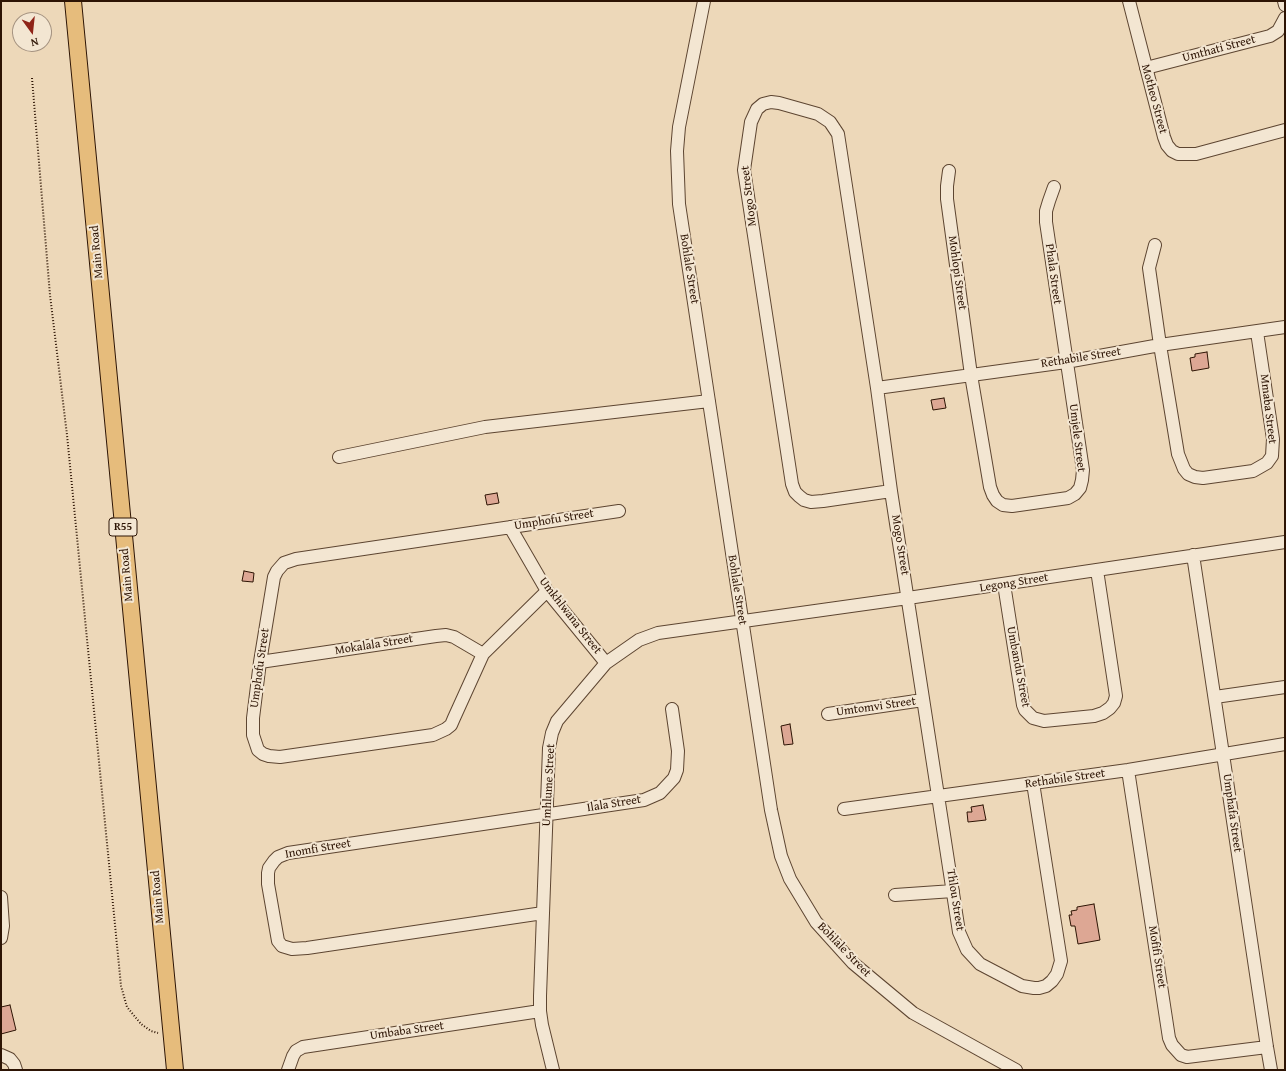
<!DOCTYPE html>
<html>
<head>
<meta charset="utf-8">
<style>
	body { margin:0 }
	#map { position:relative; width:1286px; height:1071px; overflow:hidden; background:#edd8b9; font-family:"Gentium Book Plus",serif }
	canvas { display:block }
	.frame { position:absolute; inset:0; border:2px solid #2d1404; pointer-events:none }
	.north { position:absolute; left:12px; top:12px; width:40px; height:40px; box-sizing:border-box; background:#f3e6d2; border:1px solid #a49280; border-radius:50%; rotate:165deg; font-size:11px; font-weight:700; line-height:16px; text-align:center; color:#2d1404 }
	.north::after { content:''; display:block; margin:auto; width:14px; height:18px; background:#8f2418; clip-path:polygon(50% 0,100% 100%,50% 72%,0 100%) }
</style>
</head>
<body>
<div id="map">
<canvas width="1286" height="1071"></canvas>
<div class="frame"></div>
<div class="north">N</div>
</div>
<script>
const context = document.querySelector('canvas').getContext('2d');
context.lineJoin = 'round';
function fill(path, color) { context.fillStyle = color; context.fill(path, 'evenodd'); }
const poly = rows => new Path2D(rows.map(r => 'M' + r).join(''));
function trace(path, color, width, dash) { context.strokeStyle = color; context.lineWidth = width; context.lineCap = dash ? 'butt' : 'round'; context.setLineDash(dash || []); context.stroke(path); }
function write(font, color, halo, rows, align = 'center') {
  context.font = font + ' "Gentium Book Plus",serif'; context.lineWidth = 4; context.setLineDash([]); context.textBaseline = 'middle'; context.strokeStyle = halo; context.fillStyle = color; for (const [text, x, y, turn = 0] of rows) {
    context.save(); context.translate(x, y); context.rotate((+turn || 0) * Math.PI / 180); context.textAlign = isNaN(turn) ? turn : align; if (halo) context.strokeText(text, 0, 0); context.fillText(text, 0, 0); context.restore();
  }
}
const building = poly([
	[1207,352,1209,368,1192,371,1190,358,1195,357,1195,354,1207,352],
	[944,398,946,408,933,410,931,400,944,398],
	[497,493,499,503,487,505,485,495,497,493],
	[244,571,254,573,253,582,242,581,244,571],
	[790,724,793,744,784,745,781,726,790,724],
	[983,805,986,820,968,822,967,812,972,812,971,807,983,805],
	[1094,904,1100,940,1078,944,1075,926,1071,926,1069,915,1072,915,1071,911,1077,910,1077,907,1094,904],
	[10,1005,16,1030,1,1034,1,1007,10,1005]
]);
fill(building, '#dda794');
trace(building, '#2d1404', 1);
const minor = poly([
	[704,1,679,127,677,151,679,204,771,810,781,856,790,879,816,922,853,963,913,1013,1016,1070],
	[1129,1,1164,137,1167,145,1172,151,1178,154,1196,154,1285,130],
	[1284,1,1285,5],
	[1146,68,1270,36,1278,31,1285,18],
	[949,171,947,186,947,199,971,375,990,487,993,495,997,501,1003,505,1012,506,1068,498,1075,494,1080,488,1082,480,1083,470,1046,222,1046,211,1049,201,1054,187],
	[1155,245,1149,268,1160,345,1178,454,1184,469,1188,474,1195,477,1203,478,1253,471,1267,463,1272,456,1273,439,1257,332],
	[877,388,1066,362,1160,345,1285,327],
	[339,457,485,427,709,401],
	[891,491,823,501,811,502,804,500,799,496,795,492,792,484,744,170,751,122,757,109,763,104,771,102,779,103,818,114,830,122,838,134,877,388,891,491,959,932,967,950,980,964,1022,986,1034,988,1039,988,1046,986,1052,981,1057,974,1061,961,1033,783],
	[510,527,547,591,606,663],
	[1193,555,1267,1047,1271,1070],
	[1004,584,1023,705,1025,710,1033,718,1044,721,1094,716,1103,713,1110,708,1114,703,1116,696,1097,570],
	[547,591,483,654,454,718,451,725,446,729,433,735,280,757,269,756,263,754,258,750,253,735,253,718,260,662,274,577,277,571,284,563,296,559,619,511],
	[260,662,436,636,446,635,454,637,483,654],
	[1215,697,1285,687],
	[828,714,923,700],
	[1128,770,1169,1038,1172,1045,1181,1055,1187,1057,1267,1047],
	[844,809,1128,770,1285,744],
	[895,895,953,891],
	[1,897,3,926,1,938],
	[543,913,307,948,292,949,282,946,278,941,268,884,268,873,269,868,274,861,278,857,288,853,644,800,660,793,674,778,677,770,678,751,672,709],
	[1,1055,10,1059,14,1064,16,1070],
	[288,1070,293,1056,296,1051,303,1047,540,1011],
	[553,1070,542,1025,540,1011,540,996,549,748,552,733,557,721,606,663,639,640,658,633,908,598,1285,542]
]);
const major = poly([
	[73,1,175,1070]
]);
trace(minor, '#5d4531', 14);
trace(major, '#2d1404', 18);
trace(poly([
	[32,78,50,295,67,435,121,986,127,1007,141,1024,151,1031,158,1033]
]), '#2d1404', 2, [1, 2]);
trace(minor, '#f3e6d2', 12);
trace(major, '#e6bc7c', 16);
for (const [x, y, w] of [
	[123,527,28]
]) { const box = new Path2D(); box.roundRect(x - w / 2, y - 9, w, 18, 3); context.fillStyle = '#f3e6d2'; context.fill(box); trace(box, '#2d1404', 1); }
write('bold 11px', '#2d1404', null, [
	["R55",123,527]
]);
write('12px', '#2d1404', '#f3e6d2', [
	["Umthati Street",1219,49,-15],
	["Motheo Street",1154,99,75],
	["Mogo Street",749,196,-97],
	["Main Road",97,252,-95],
	["Bohlale Street",689,269,81],
	["Mohlopi Street",957,273,82],
	["Phala Street",1053,274,82],
	["Rethabile Street",1081,358,-9],
	["Mmaba Street",1268,409,83],
	["Umjele Street",1077,438,83],
	["Umphofu Street",554,520,-9],
	["Mogo Street",900,545,81],
	["Main Road",127,575,-95],
	["Legong Street",1014,583,-9],
	["Bohlale Street",737,590,81],
	["Umkhlwana Street",570,616,52],
	["Mokalala Street",374,645,-9],
	["Umbandu Street",1018,667,79],
	["Umphofu Street",260,668,-82],
	["Umtomvi Street",876,707,-8],
	["Rethabile Street",1065,779,-8],
	["Umhlume Street",549,785,-87],
	["Ilala Street",614,804,-9],
	["Umphafa Street",1232,813,82],
	["Inomfi Street",318,849,-10],
	["Main Road",158,897,-95],
	["Thlou Street",955,900,81],
	["Bohlale Street",844,950,46],
	["Mofifi Street",1157,957,81],
	["Umbaba Street",407,1031,-8]
]);
</script>
</body>
</html>
